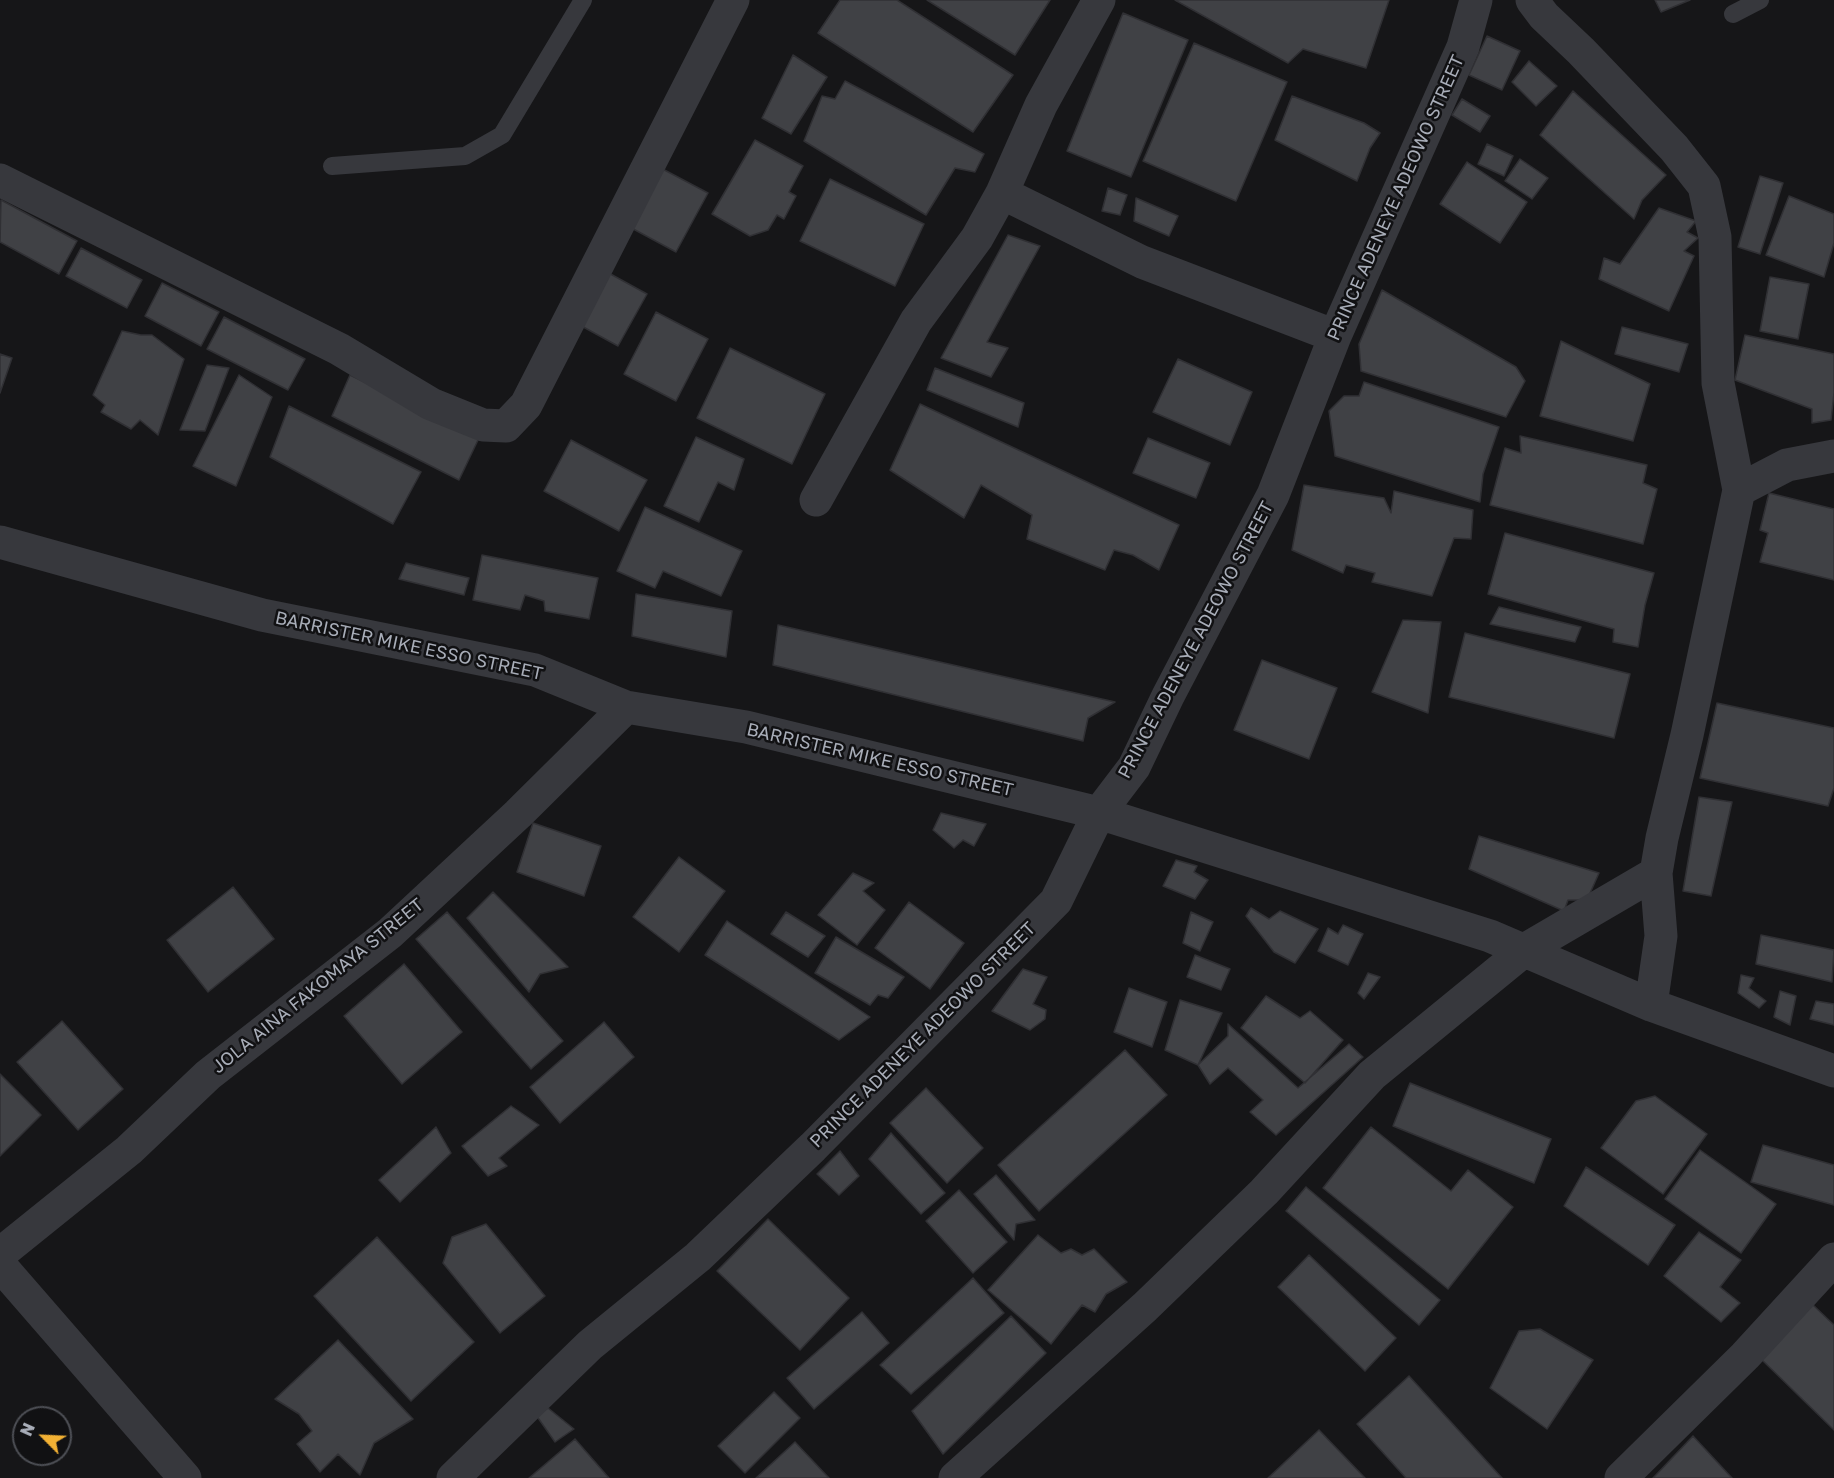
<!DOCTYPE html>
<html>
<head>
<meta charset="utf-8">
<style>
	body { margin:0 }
	#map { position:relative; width:1834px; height:1478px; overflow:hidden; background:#161618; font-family:"Golos Text",sans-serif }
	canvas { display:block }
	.north { position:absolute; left:12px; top:1406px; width:60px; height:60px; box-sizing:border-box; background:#111113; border:2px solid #4d4f55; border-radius:50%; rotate:294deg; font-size:16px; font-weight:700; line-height:24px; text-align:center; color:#a8adb8 }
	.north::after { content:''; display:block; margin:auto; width:21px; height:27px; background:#f2b134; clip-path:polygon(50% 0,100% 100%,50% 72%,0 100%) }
</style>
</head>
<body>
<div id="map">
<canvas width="1834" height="1478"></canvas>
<div class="north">N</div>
</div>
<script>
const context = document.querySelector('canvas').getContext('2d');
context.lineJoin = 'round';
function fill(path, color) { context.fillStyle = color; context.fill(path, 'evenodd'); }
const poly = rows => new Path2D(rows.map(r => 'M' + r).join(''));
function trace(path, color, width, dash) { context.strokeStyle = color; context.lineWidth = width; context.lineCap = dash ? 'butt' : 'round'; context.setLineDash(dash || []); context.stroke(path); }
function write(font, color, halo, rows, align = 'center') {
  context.font = font + ' "Golos Text",sans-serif'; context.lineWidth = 5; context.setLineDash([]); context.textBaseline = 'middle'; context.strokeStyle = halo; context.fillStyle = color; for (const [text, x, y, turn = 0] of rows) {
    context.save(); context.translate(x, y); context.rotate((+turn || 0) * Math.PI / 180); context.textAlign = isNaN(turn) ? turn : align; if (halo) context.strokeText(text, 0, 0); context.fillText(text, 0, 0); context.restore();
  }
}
const building = poly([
	[840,0,897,0,1013,75,973,132,818,33,840,0],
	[927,0,1050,0,1015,55,927,0],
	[1175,0,1389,0,1366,68,1303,49,1288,63,1175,0],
	[1655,0,1690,0,1661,12,1655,0],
	[1123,13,1188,40,1131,177,1067,151,1123,13],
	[1487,36,1520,51,1502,90,1469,75,1487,36],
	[1194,43,1287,82,1236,201,1143,161,1194,43],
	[793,55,827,77,791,134,762,118,793,55],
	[1529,61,1557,86,1536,106,1512,82,1529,61],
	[845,81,984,154,975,172,955,168,926,215,804,141,822,96,835,99,845,81],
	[1573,91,1666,175,1642,200,1634,219,1540,135,1573,91],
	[1292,96,1364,123,1380,133,1370,148,1357,181,1275,140,1292,96],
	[1462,99,1490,116,1480,132,1452,115,1462,99],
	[755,140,803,166,789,192,796,196,784,219,777,215,768,230,750,236,712,214,755,140],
	[1487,144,1513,156,1504,176,1478,164,1487,144],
	[1520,159,1548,178,1532,199,1505,181,1520,159],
	[1467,162,1527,202,1500,243,1440,204,1467,162],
	[655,165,708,193,676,252,624,224,655,165],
	[1760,176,1783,183,1760,254,1738,247,1760,176],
	[830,179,924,224,895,286,800,241,830,179],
	[1108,188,1127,195,1120,215,1102,211,1108,188],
	[1789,196,1834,214,1834,243,1824,277,1766,255,1789,196],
	[1136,198,1178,216,1169,236,1134,221,1136,198],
	[1,200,77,241,59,274,0,242,1,200],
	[1659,208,1696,221,1687,232,1698,238,1684,251,1694,256,1669,311,1599,279,1604,258,1620,264,1659,208],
	[1008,235,1040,246,987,342,1008,348,991,377,941,358,1008,235],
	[81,248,142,280,127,308,66,276,81,248],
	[605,271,647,294,618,346,576,323,605,271],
	[1770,277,1809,284,1798,339,1760,331,1770,277],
	[162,283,219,312,201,346,145,316,162,283],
	[1382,290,1516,367,1525,381,1506,417,1361,371,1359,344,1382,290],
	[656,312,708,339,676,401,624,374,656,312],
	[224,317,305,359,288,390,207,349,224,317],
	[1622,327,1688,344,1679,372,1615,354,1622,327],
	[122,331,141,335,152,335,184,359,158,435,140,420,131,429,101,412,105,405,93,395,122,331],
	[1745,335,1834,354,1834,393,1831,420,1812,423,1812,409,1735,380,1745,335],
	[1561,341,1650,384,1633,441,1540,416,1561,341],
	[730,348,825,394,792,464,697,418,730,348],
	[0,354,12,358,0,393,0,354],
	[1178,359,1252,392,1230,445,1153,412,1178,359],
	[207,365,229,368,205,431,180,430,207,365],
	[935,368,1024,403,1018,427,927,390,935,368],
	[239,375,272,397,236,486,193,466,239,375],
	[350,375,479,438,459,480,332,416,350,375],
	[1364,382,1499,427,1483,474,1480,502,1335,456,1329,411,1344,396,1359,396,1364,382],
	[920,404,1179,525,1159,570,1133,555,1114,550,1105,570,1027,539,1032,515,981,485,964,518,890,470,920,404],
	[289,406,421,472,393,524,270,457,289,406],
	[1520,436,1647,465,1643,483,1657,489,1643,544,1490,505,1505,448,1521,453,1520,436],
	[696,437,744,459,734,490,718,482,699,522,664,506,696,437],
	[1148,438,1210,463,1196,498,1133,473,1148,438],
	[571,440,647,480,619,531,544,491,571,440],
	[1304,485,1384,498,1391,513,1394,491,1473,510,1471,539,1454,538,1432,596,1372,582,1375,573,1346,565,1343,573,1292,550,1304,485],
	[1769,493,1834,509,1834,580,1760,562,1768,533,1760,530,1769,493],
	[645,507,742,551,721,596,663,571,655,588,617,571,645,507],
	[1505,533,1654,573,1645,605,1638,647,1613,642,1614,629,1488,594,1505,533],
	[482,555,598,578,589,619,545,611,544,601,525,595,520,610,473,600,482,555],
	[406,563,469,578,464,595,399,579,406,563],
	[636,594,732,611,726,657,632,636,636,594],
	[1499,607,1581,627,1575,642,1490,624,1499,607],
	[1403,620,1441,622,1428,713,1372,692,1403,620],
	[778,625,1115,702,1088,718,1083,741,773,665,778,625],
	[1465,633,1630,674,1614,738,1449,697,1465,633],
	[1262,660,1337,688,1309,759,1234,730,1262,660],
	[1717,703,1834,728,1834,788,1828,806,1700,778,1717,703],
	[1699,797,1732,802,1711,896,1683,891,1699,797],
	[941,813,986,824,974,846,963,840,954,848,933,830,941,813],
	[533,823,601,846,584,896,517,872,533,823],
	[1479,836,1599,873,1587,900,1568,900,1564,911,1469,869,1479,836],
	[679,857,725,891,679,952,633,917,679,857],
	[1176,860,1197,866,1194,872,1208,880,1195,899,1163,886,1176,860],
	[853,873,874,883,863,891,885,910,857,945,818,915,853,873],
	[233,887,274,939,208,992,167,940,233,887],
	[493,892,568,967,540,974,529,992,467,918,493,892],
	[909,902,964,943,930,989,875,948,909,902],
	[1251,908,1269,919,1280,911,1318,929,1295,963,1274,952,1246,916,1251,908],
	[447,912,563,1041,531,1069,416,939,447,912],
	[786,912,825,936,808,957,771,934,786,912],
	[1191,912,1213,922,1200,951,1183,943,1191,912],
	[727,921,870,1017,839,1040,705,955,727,921],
	[1343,925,1363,934,1348,965,1318,951,1328,928,1338,934,1343,925],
	[1761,935,1834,950,1832,982,1756,964,1761,935],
	[836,937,904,977,888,998,878,995,870,1005,815,973,836,937],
	[1195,955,1230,969,1221,990,1187,977,1195,955],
	[404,964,462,1032,402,1084,344,1016,404,964],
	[1023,969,1047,977,1033,1004,1046,1010,1045,1019,1030,1030,992,1011,1023,969],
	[1368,973,1380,977,1364,999,1358,993,1368,973],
	[1741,975,1754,978,1749,988,1766,1001,1759,1008,1738,993,1741,975],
	[1129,988,1167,1002,1152,1047,1114,1032,1129,988],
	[1780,991,1796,996,1790,1025,1774,1017,1780,991],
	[1266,996,1300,1018,1310,1011,1343,1040,1305,1083,1241,1028,1266,996],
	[1180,1000,1222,1013,1198,1065,1165,1050,1180,1000],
	[1816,1001,1834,1004,1834,1025,1810,1019,1816,1001],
	[62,1021,123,1089,78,1130,17,1062,62,1021],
	[604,1022,634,1057,560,1123,530,1087,604,1022],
	[1228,1024,1298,1088,1349,1044,1363,1057,1276,1135,1250,1112,1263,1100,1228,1068,1210,1084,1198,1065,1228,1036,1228,1024],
	[1125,1050,1167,1095,1039,1211,998,1165,1125,1050],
	[0,1074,41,1115,0,1156,0,1074],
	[1410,1083,1551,1139,1534,1183,1393,1126,1410,1083],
	[926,1088,983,1148,947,1183,890,1123,926,1088],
	[1655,1096,1707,1134,1663,1194,1601,1148,1636,1101,1655,1096],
	[511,1106,539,1125,499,1158,507,1166,488,1176,462,1146,511,1106],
	[436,1127,451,1153,400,1202,379,1180,436,1127],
	[1371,1127,1451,1191,1468,1170,1513,1207,1448,1289,1323,1188,1371,1127],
	[891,1133,945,1193,921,1214,869,1159,891,1133],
	[1763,1145,1834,1165,1834,1205,1751,1182,1763,1145],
	[1700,1150,1776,1204,1741,1253,1665,1199,1700,1150],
	[840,1151,859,1176,839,1195,817,1174,840,1151],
	[1586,1167,1675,1225,1648,1265,1564,1206,1586,1167],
	[996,1175,1035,1220,1016,1224,1014,1240,974,1194,996,1175],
	[1306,1187,1440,1300,1419,1325,1286,1211,1306,1187],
	[959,1190,1007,1242,973,1273,926,1221,959,1190],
	[768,1219,849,1298,800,1350,717,1271,768,1219],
	[486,1224,545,1296,500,1333,443,1263,452,1237,486,1224],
	[1699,1232,1741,1260,1720,1287,1740,1303,1721,1322,1664,1276,1699,1232],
	[1038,1235,1061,1253,1071,1249,1082,1255,1094,1249,1127,1282,1106,1294,1095,1312,1082,1305,1051,1344,988,1290,1038,1235],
	[377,1237,474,1342,411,1401,314,1296,377,1237],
	[1309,1255,1396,1338,1365,1371,1278,1287,1309,1255],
	[973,1278,1004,1313,911,1394,880,1365,973,1278],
	[1812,1304,1834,1325,1834,1430,1760,1358,1812,1304],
	[862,1312,889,1343,814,1409,787,1378,862,1312],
	[1011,1316,1046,1353,943,1454,912,1411,1011,1316],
	[1540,1329,1593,1360,1547,1429,1490,1388,1519,1331,1540,1329],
	[338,1340,413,1419,374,1443,360,1475,338,1454,320,1472,297,1444,312,1431,299,1414,275,1399,338,1340],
	[1409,1376,1502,1478,1406,1478,1357,1424,1409,1376],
	[774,1392,800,1418,745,1473,718,1446,774,1392],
	[548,1408,574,1429,555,1442,536,1415,548,1408],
	[1319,1430,1365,1478,1268,1478,1319,1430],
	[1693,1436,1732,1478,1653,1478,1693,1436],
	[575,1439,609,1478,529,1478,575,1439],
	[795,1442,829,1478,756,1478,795,1442]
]);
fill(building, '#404145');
trace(building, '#303034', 1.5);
trace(poly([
	[1733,14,1760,0],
	[332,166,465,156,502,135,583,0]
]), '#37383d', 18);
trace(poly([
	[1532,0,1544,16,1581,51,1674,148,1704,186,1715,237,1718,383,1739,490,1687,735,1662,838,1656,873,1661,936,1651,1005],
	[0,180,339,349,431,404,483,425,506,426,526,405,733,0],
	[1002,193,1142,262,1335,336],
	[1739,490,1787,465,1834,456],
	[816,500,916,321,977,238,1002,193,1041,105,1099,0],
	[0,542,262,615,535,670,626,707,746,727,1099,813,1490,936,1651,1005,1834,1071],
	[0,1254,129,1150,208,1075,390,933,518,814,626,707],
	[0,1265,185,1478],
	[453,1478,590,1345,698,1257,813,1147,1056,901,1099,813,1134,767,1168,696,1273,495,1335,336,1463,47,1476,0],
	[955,1478,1145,1307,1264,1192,1372,1075,1526,949,1656,873],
	[1621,1478,1745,1356,1834,1259]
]), '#37383d', 33);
write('18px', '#a8adb8', '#111113', [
	["PRINCE ADENEYE ADEOWO STREET",1396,198,-66],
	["PRINCE ADENEYE ADEOWO STREET",1196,640,-62],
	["BARRISTER MIKE ESSO STREET",409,646,12],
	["BARRISTER MIKE ESSO STREET",880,760,13],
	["JOLA AINA FAKOMAYA STREET",318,986,-39],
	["PRINCE ADENEYE ADEOWO STREET",923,1035,-45]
]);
</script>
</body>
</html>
